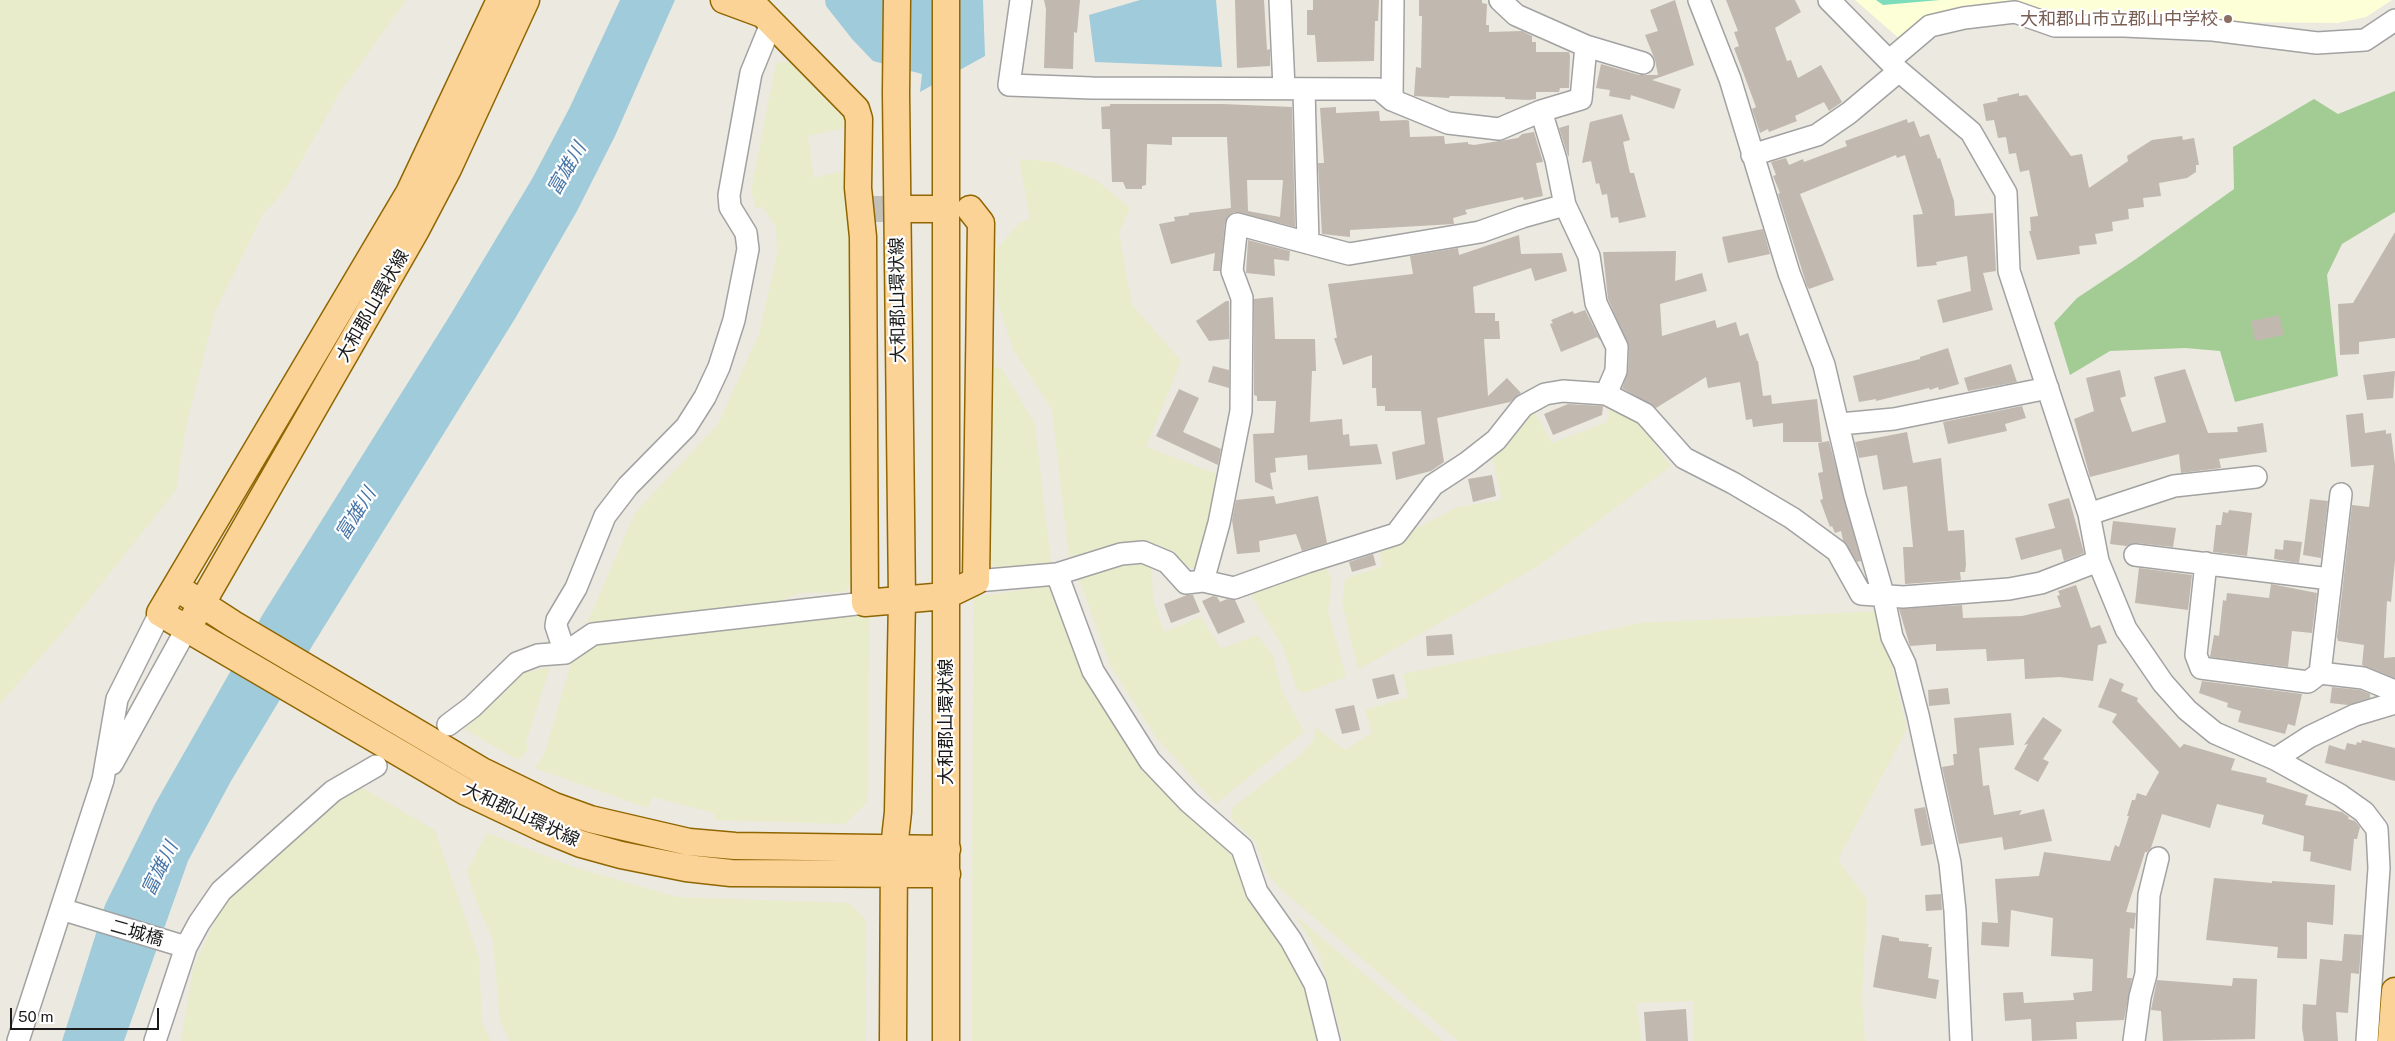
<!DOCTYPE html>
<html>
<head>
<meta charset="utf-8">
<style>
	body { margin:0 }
	#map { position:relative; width:2395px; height:1041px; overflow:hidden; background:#ece9e0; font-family:"Public Sans",sans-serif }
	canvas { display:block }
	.scale { position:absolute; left:10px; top:1008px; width:149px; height:22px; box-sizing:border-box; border:2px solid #1b1b1b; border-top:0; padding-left:6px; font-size:15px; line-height:18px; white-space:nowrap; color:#1b1b1b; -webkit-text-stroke:4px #fff; paint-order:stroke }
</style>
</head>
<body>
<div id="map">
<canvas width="2395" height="1041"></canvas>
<div class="scale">50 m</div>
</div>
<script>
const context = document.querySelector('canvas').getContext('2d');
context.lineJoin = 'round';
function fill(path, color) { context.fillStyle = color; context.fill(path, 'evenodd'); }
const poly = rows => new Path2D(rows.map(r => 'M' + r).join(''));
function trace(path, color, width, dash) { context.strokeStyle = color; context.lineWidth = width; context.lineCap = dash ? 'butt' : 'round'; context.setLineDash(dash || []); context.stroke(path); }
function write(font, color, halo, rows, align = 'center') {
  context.font = font + ' "Public Sans","Noto Sans JP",sans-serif'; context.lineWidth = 4.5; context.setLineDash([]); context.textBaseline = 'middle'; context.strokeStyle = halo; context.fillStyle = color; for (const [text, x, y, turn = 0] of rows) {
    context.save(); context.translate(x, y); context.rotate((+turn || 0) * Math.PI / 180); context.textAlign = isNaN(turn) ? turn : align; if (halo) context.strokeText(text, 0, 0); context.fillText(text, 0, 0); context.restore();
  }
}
fill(poly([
	[1855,0,2392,0,2366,17,2338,23,2121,21,2056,16,2017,1,1980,4,1932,15,1901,40]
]), '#fdffd7');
fill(poly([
	[0,0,406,0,339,94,288,184,274,203,264,212,215,312,186,426,176,490,70,623,0,704],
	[789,62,847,121,848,127,808,136,814,178,849,169,856,239,854,580,845,592,799,593,765,607,587,623,635,513,718,424,759,334,777,255,776,227,762,206,756,209,751,190,776,63],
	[1019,159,1054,162,1096,180,1130,208,1119,233,1132,305,1181,361,1146,447,1220,475,1199,567,1189,568,1159,545,1129,542,1069,557,1052,410,1013,349,997,300,996,250,1019,223,1030,219],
	[1001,367,1035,424,1051,563,999,570,989,561,990,370],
	[1611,405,1641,426,1671,466,1538,566,1358,670,1342,603,1345,579,1383,566,1378,548,1407,539,1413,530,1458,507,1502,500,1492,455,1534,411,1552,443,1607,422],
	[1144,562,1152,564,1153,600,1164,632,1201,617,1221,649,1257,635,1274,657,1281,689,1304,732,1216,804,1156,737,1110,665,1078,576,1119,564],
	[1325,565,1332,580,1328,611,1346,677,1304,693,1297,690,1282,645,1249,592],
	[1051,586,1186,811,1235,859,1249,899,1302,976,1317,1041,972,1041,973,597],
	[1878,611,1907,729,1838,859,1867,900,1862,1000,1865,1041,1694,1041,1694,1001,1637,1003,1641,1041,1458,1041,1282,890,1267,874,1256,842,1232,819,1232,808,1299,756,1314,740,1315,727,1345,750,1372,733,1365,710,1408,697,1403,674,1640,623],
	[869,612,868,801,845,824,715,820,714,813,653,797,647,808,535,768,544,755,574,653,602,636],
	[550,667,526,742,528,749,518,760,464,729,520,674],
	[359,786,435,830,479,957,482,1023,491,1041,181,1041,193,968,223,905,337,802],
	[487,833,577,868,677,897,849,903,866,920,866,1041,510,1041,500,1022,493,941,473,893,467,871],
	[1295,915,1443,1041,1343,1041,1320,955]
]), '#e8eccb');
fill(poly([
	[2395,91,2395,212,2342,244,2327,275,2338,376,2235,402,2220,351,2185,348,2110,351,2070,375,2054,323,2077,298,2136,259,2234,189,2233,147,2314,99,2338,114]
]), '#a3cc95');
fill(poly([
	[1876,0,1940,0,1883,5]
]), '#7ddcbb');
fill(poly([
	[620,0,675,0,615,136,577,211,516,317,314,643,231,781,188,861,124,1041,62,1041,105,905,155,804,263,614,449,317,532,179,569,109],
	[825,0,983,0,985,56,920,92,922,74,873,61,852,39,826,6],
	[1140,0,1216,0,1222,67,1095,62,1089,15]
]), '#a0cbda');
fill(poly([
	[1044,0,1080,0,1077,33,1074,32,1073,69,1044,68,1046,9],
	[1235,0,1264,0,1267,50,1270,49,1270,66,1237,68],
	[1313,0,1379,0,1378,21,1375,21,1374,61,1317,62,1315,35,1307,35,1307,10,1313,10],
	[1419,0,1482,0,1482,3,1487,4,1486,25,1489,25,1489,32,1522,31,1532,36,1532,42,1536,42,1536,52,1569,52,1570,56,1569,88,1560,88,1559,92,1536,92,1536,99,1529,100,1505,99,1505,97,1450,96,1449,98,1414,96,1416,67,1421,68,1422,16,1419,16],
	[1675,0,1694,65,1652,80,1681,89,1674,109,1631,95,1630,100,1609,96,1610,90,1596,88,1601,64,1639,75,1658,75,1655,60,1645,35,1658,31,1650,10],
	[1726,0,1795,0,1801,12,1775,28,1787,61,1791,60,1798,78,1821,65,1842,102,1829,111,1824,102,1795,116,1797,121,1769,132,1768,129,1760,133,1752,109,1756,107,1734,48,1739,46,1734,32,1738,31],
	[2019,93,2019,96,2027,95,2071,156,2082,154,2089,188,2128,161,2127,156,2152,140,2182,136,2183,140,2194,138,2199,165,2196,165,2196,172,2187,178,2159,183,2161,196,2143,198,2144,207,2128,209,2129,219,2112,222,2113,231,2095,234,2097,244,2079,246,2080,254,2037,260,2029,231,2031,231,2030,217,2038,216,2029,170,2020,172,2016,153,2009,154,2006,137,1998,138,1994,120,1986,121,1983,104,1998,101,1997,98],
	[1110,104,1223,104,1292,107,1295,227,1234,212,1228,216,1225,223,1220,271,1213,271,1215,253,1171,264,1159,224,1175,221,1174,217,1189,215,1189,213,1231,208,1227,137,1172,137,1172,145,1147,144,1146,185,1142,186,1142,189,1126,189,1123,182,1112,182,1110,129,1102,129,1101,107,1110,106],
	[1247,180,1283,180,1280,217,1248,211],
	[1336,107,1336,113,1379,111,1380,121,1407,120,1409,121,1410,137,1444,136,1445,144,1468,142,1468,144,1474,145,1518,138,1522,134,1534,132,1543,162,1536,163,1543,196,1524,200,1523,197,1465,210,1467,214,1453,218,1454,224,1350,230,1350,237,1322,234,1318,163,1324,163,1320,108],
	[1622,114,1630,140,1623,142,1630,173,1634,173,1646,217,1619,223,1618,217,1611,218,1607,194,1602,195,1599,183,1596,184,1591,161,1582,163,1590,122],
	[1907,119,1908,123,1914,121,1920,137,1929,134,1938,159,1940,158,1954,201,1955,216,1993,213,1996,271,1983,273,1993,310,1943,323,1937,300,1971,291,1967,256,1936,262,1937,265,1917,267,1913,215,1923,214,1905,155,1897,158,1896,155,1800,194,1834,280,1809,289,1807,286,1778,194,1780,193,1773,176,1776,175,1771,162,1786,158,1789,165,1803,159,1804,162,1847,146,1845,141],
	[1569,125,1569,156,1568,156,1559,128],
	[1763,229,1770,254,1728,263,1722,237],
	[2395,232,2395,338,2359,342,2359,354,2340,355,2338,304,2353,303],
	[1519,235,1521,254,1562,253,1567,271,1535,281,1531,268,1473,287,1475,313,1495,313,1495,321,1499,321,1500,339,1484,339,1488,396,1507,378,1521,393,1510,402,1437,418,1444,462,1431,471,1396,480,1392,452,1425,444,1421,411,1385,411,1385,406,1377,406,1376,388,1372,388,1372,355,1343,365,1334,338,1337,338,1328,284,1413,274,1410,256,1458,248,1459,255],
	[1248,240,1290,251,1289,261,1274,259,1275,276,1246,273],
	[1676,251,1675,281,1702,273,1707,291,1660,304,1662,336,1715,320,1717,328,1736,322,1740,336,1748,333,1757,361,1758,361,1763,396,1771,395,1772,404,1817,399,1822,442,1783,442,1783,423,1753,427,1752,419,1746,420,1740,382,1708,388,1706,377,1656,408,1622,388,1628,372,1629,347,1608,299,1603,252],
	[1273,297,1275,339,1315,339,1316,371,1312,371,1310,422,1342,419,1343,435,1349,434,1350,446,1377,444,1382,464,1308,470,1307,455,1275,458,1276,472,1270,473,1273,490,1255,482,1253,434,1274,433,1276,401,1257,401,1257,396,1254,395,1254,299],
	[1226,301,1229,301,1229,339,1209,341,1196,321],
	[1585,310,1601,341,1597,337,1561,352,1550,324,1553,323,1551,320,1573,311,1574,314],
	[2279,315,2284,335,2255,341,2251,321],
	[1948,348,1959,384,1939,390,1938,387,1930,390,1929,388,1876,401,1876,399,1859,402,1853,376,1920,359,1920,357],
	[2011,364,2017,382,1968,391,1964,378],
	[1213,366,1229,370,1229,388,1208,382],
	[2185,369,2208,433,2238,432,2237,427,2263,423,2267,452,2219,459,2221,468,2181,473,2179,454,2090,477,2074,419,2094,411,2086,378,2120,370,2126,396,2120,398,2132,432,2166,422,2154,377],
	[2395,371,2393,398,2367,400,2363,375],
	[1179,389,1199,398,1183,432,1221,449,1218,465,1156,436],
	[1568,404,1603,406,1602,415,1553,435,1544,414],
	[2022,406,2026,418,2005,424,2007,431,1948,444,1943,422],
	[2363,413,2365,433,2386,430,2386,434,2391,433,2395,464,2395,560,2391,602,2387,601,2384,658,2395,657,2395,678,2362,665,2364,645,2338,641,2337,637,2352,505,2369,507,2374,465,2351,467,2346,415],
	[1907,432,1913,463,1941,458,1948,531,1964,530,1966,565,1965,572,1960,572,1961,580,1905,584,1903,547,1913,547,1907,486,1883,490,1877,455,1859,458,1855,442],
	[1829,441,1861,561,1857,562,1843,540,1841,531,1835,533,1832,526,1830,527,1820,500,1823,499,1818,473,1823,472,1818,443],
	[1492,475,1496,496,1473,502,1468,479],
	[1274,496,1276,504,1318,496,1327,543,1302,551,1296,534,1259,541,1260,552,1237,554,1232,520,1236,500],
	[2069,498,2084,553,2064,561,2061,549,2021,560,2015,538,2055,528,2048,504],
	[2310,499,2328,501,2321,558,2303,555],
	[2229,510,2252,513,2247,556,2213,552,2216,525,2221,525,2223,512,2228,513],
	[2113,521,2176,528,2173,547,2137,543,2126,546,2110,544],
	[2284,540,2302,542,2299,563,2274,559,2275,549,2283,550],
	[1373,554,1376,565,1352,572,1349,562],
	[2139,568,2192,575,2188,610,2135,603],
	[2271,584,2317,593,2312,633,2292,631,2288,667,2210,657,2214,635,2219,636,2223,600,2226,601,2227,593,2269,598],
	[2076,585,2091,628,2100,625,2107,643,2098,645,2093,681,2060,677,2025,679,2024,659,1987,661,1986,649,1936,651,1936,644,1910,646,1899,609,1962,605,1963,618,2022,616,2061,607,2057,596,2060,595,2058,591],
	[1187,595,1193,595,1200,612,1171,623,1164,604],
	[1213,596,1217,597,1220,602,1227,599,1235,600,1245,622,1218,634,1202,601],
	[1452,634,1454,655,1427,656,1426,636],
	[1394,674,1399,694,1377,699,1372,679],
	[2110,678,2124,684,2121,691,2138,698,2137,701,2180,748,2184,744,2235,759,2231,770,2267,778,2266,782,2308,795,2305,805,2342,812,2349,817,2348,819,2355,821,2360,827,2357,839,2354,839,2351,871,2310,861,2311,852,2303,851,2304,836,2262,824,2264,815,2217,804,2210,828,2162,814,2151,848,2147,852,2145,852,2126,912,2136,913,2134,929,2130,928,2127,978,2132,978,2124,1020,2076,1022,2077,1039,2032,1041,2031,1019,2005,1021,2003,993,2023,992,2024,1003,2074,1000,2073,993,2092,991,2093,959,2051,956,2053,918,2011,910,2009,947,1981,945,1982,922,1998,923,1995,879,2039,876,2044,852,2110,861,2115,845,2119,847,2129,816,2127,816,2132,800,2135,800,2137,793,2146,796,2159,772,2112,722,2117,714,2098,707],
	[2202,681,2302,694,2295,726,2288,724,2285,734,2238,722,2241,711,2227,707,2228,703,2199,693],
	[2332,687,2360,690,2370,694,2370,698,2348,705,2330,703],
	[1948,688,1950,704,1929,706,1928,690],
	[1354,705,1360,730,1342,734,1335,709],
	[2011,713,2014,745,1979,748,1983,786,1989,785,1994,815,2022,810,2019,815,2044,809,2052,841,2004,850,2002,837,1959,844,1942,767,1954,765,1953,754,1957,754,1954,718],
	[2043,717,2062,730,2043,759,2049,762,2038,782,2014,769,2028,744,2024,745],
	[2362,740,2395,748,2395,781,2325,763,2329,745,2345,750,2347,743,2356,745,2357,742,2361,743],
	[1925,807,1933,844,1921,846,1914,809],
	[2214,878,2272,883,2272,881,2335,885,2333,925,2307,922,2307,959,2277,958,2278,947,2206,940],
	[1941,894,1942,910,1926,911,1925,895],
	[2344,934,2362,935,2359,974,2351,973,2348,1013,2336,1012,2338,1041,2304,1041,2302,1028,2303,1004,2316,1005,2320,959,2342,961],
	[1882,935,1899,938,1899,941,1929,944,1928,947,1932,947,1928,978,1939,980,1936,999,1873,987],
	[2233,978,2257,979,2255,1039,2163,1041,2161,1011,2151,1010,2157,980,2232,986],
	[1686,1009,1688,1041,1646,1041,1644,1012]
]), '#c1b8b0');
trace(poly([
	[873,209,908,209]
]), '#c2c0b9', 26, [26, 13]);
const minor = poly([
	[1021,0,1009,85,1092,88,1379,89,1392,100,1448,123,1499,129,1541,111,1581,99,1586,46],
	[1280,0,1284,88],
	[1500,0,1516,15,1586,46,1643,63],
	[1699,0,1730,79,1789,273,1824,365,1855,496,1883,594,1892,637,1905,664,1918,715,1950,863,1955,911,1961,1041],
	[1829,0,1899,71,1971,132,2006,193,2009,271,2089,514,2098,561,2126,629,2163,683,2187,710,2215,733,2275,759,2309,737,2355,715,2395,703],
	[1890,60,1930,26,1964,18,2015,12,2055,26,2124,26,2213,30,2317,43,2365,40,2395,20],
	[1304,89,1308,243],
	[1392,100,1393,0],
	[1541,111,1556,160,1565,205,1589,256,1596,303,1617,347,1616,371,1606,394],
	[1752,155,1817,135,1849,113,1899,71],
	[1840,424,1894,419,2048,388],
	[2089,514,2174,486,2256,477],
	[2135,555,2330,579],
	[2206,563,2196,655,2201,668,2308,682,2320,673,2363,678,2395,691],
	[1057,574,1093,671,1150,761,1189,802,1242,848,1257,892,1291,940,1315,984,1329,1041],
	[976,581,1057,574,1121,554,1143,552,1167,562,1186,583,1203,581,1234,588,1307,562,1396,534,1433,485,1468,462,1496,440,1523,406,1545,394,1563,391,1606,394,1645,414,1684,458,1733,483,1792,518,1837,551,1861,594,1903,597,2009,589,2041,583,2098,561],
	[1203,581,1219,523,1241,411,1242,298,1232,271,1237,224,1349,254,1480,232,1522,217,1565,205],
	[565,653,556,626,557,620,576,588,605,516,628,486,686,427,705,397,719,367,734,320,748,249,746,233,730,207,729,195,751,73,771,24],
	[2320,673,2341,494],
	[448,725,472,707,517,663,538,655,565,653,593,634,865,603],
	[2275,759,2340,795,2364,812,2377,829,2379,868,2367,1041],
	[112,764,187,628],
	[61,909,186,947],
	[18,1041,103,780,117,699,160,613],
	[155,1041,186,947,199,923,221,891,333,791,376,766],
	[2134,1041,2140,997,2146,974,2149,895,2158,858]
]);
const major = poly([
	[500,0,409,193,160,613,466,792,542,828,581,844,621,855,686,868,731,873,947,874],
	[724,0,762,14],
	[749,0,856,109,859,119,858,188,863,237,865,603,945,596,976,581,981,223,970,209],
	[908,209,939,209],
	[176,587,233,624,482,771,554,806,590,819,689,842,735,846,947,849],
	[194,617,416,230,448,169,526,0],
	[893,1041,894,848,898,812,902,599,896,93,897,0],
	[946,1041,946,0],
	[2391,1041,2395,991]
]);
trace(minor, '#a2a2a2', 24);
trace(major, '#906601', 29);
trace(minor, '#fff', 21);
trace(major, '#fbd397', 26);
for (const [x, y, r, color] of [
	[2228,19,5,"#8d6e63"]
]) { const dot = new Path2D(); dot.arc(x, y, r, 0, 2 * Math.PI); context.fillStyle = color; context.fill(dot); trace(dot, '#fff', 2); }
write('18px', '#785e54', '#fff', [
	["大和郡山市立郡山中学校",2218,19]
], 'right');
write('18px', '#1b1b1b', '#fff', [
	["大和郡山環状線",898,300,-91],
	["大和郡山環状線",373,306,-60],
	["大和郡山環状線",946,722,-90],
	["大和郡山環状線",521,815,25],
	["二城橋",137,933,16]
]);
write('italic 19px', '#4976a8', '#fff', [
	["富雄川",567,169,-60],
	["富雄川",356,514,-58],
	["富雄川",160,869,-64]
]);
</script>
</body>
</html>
